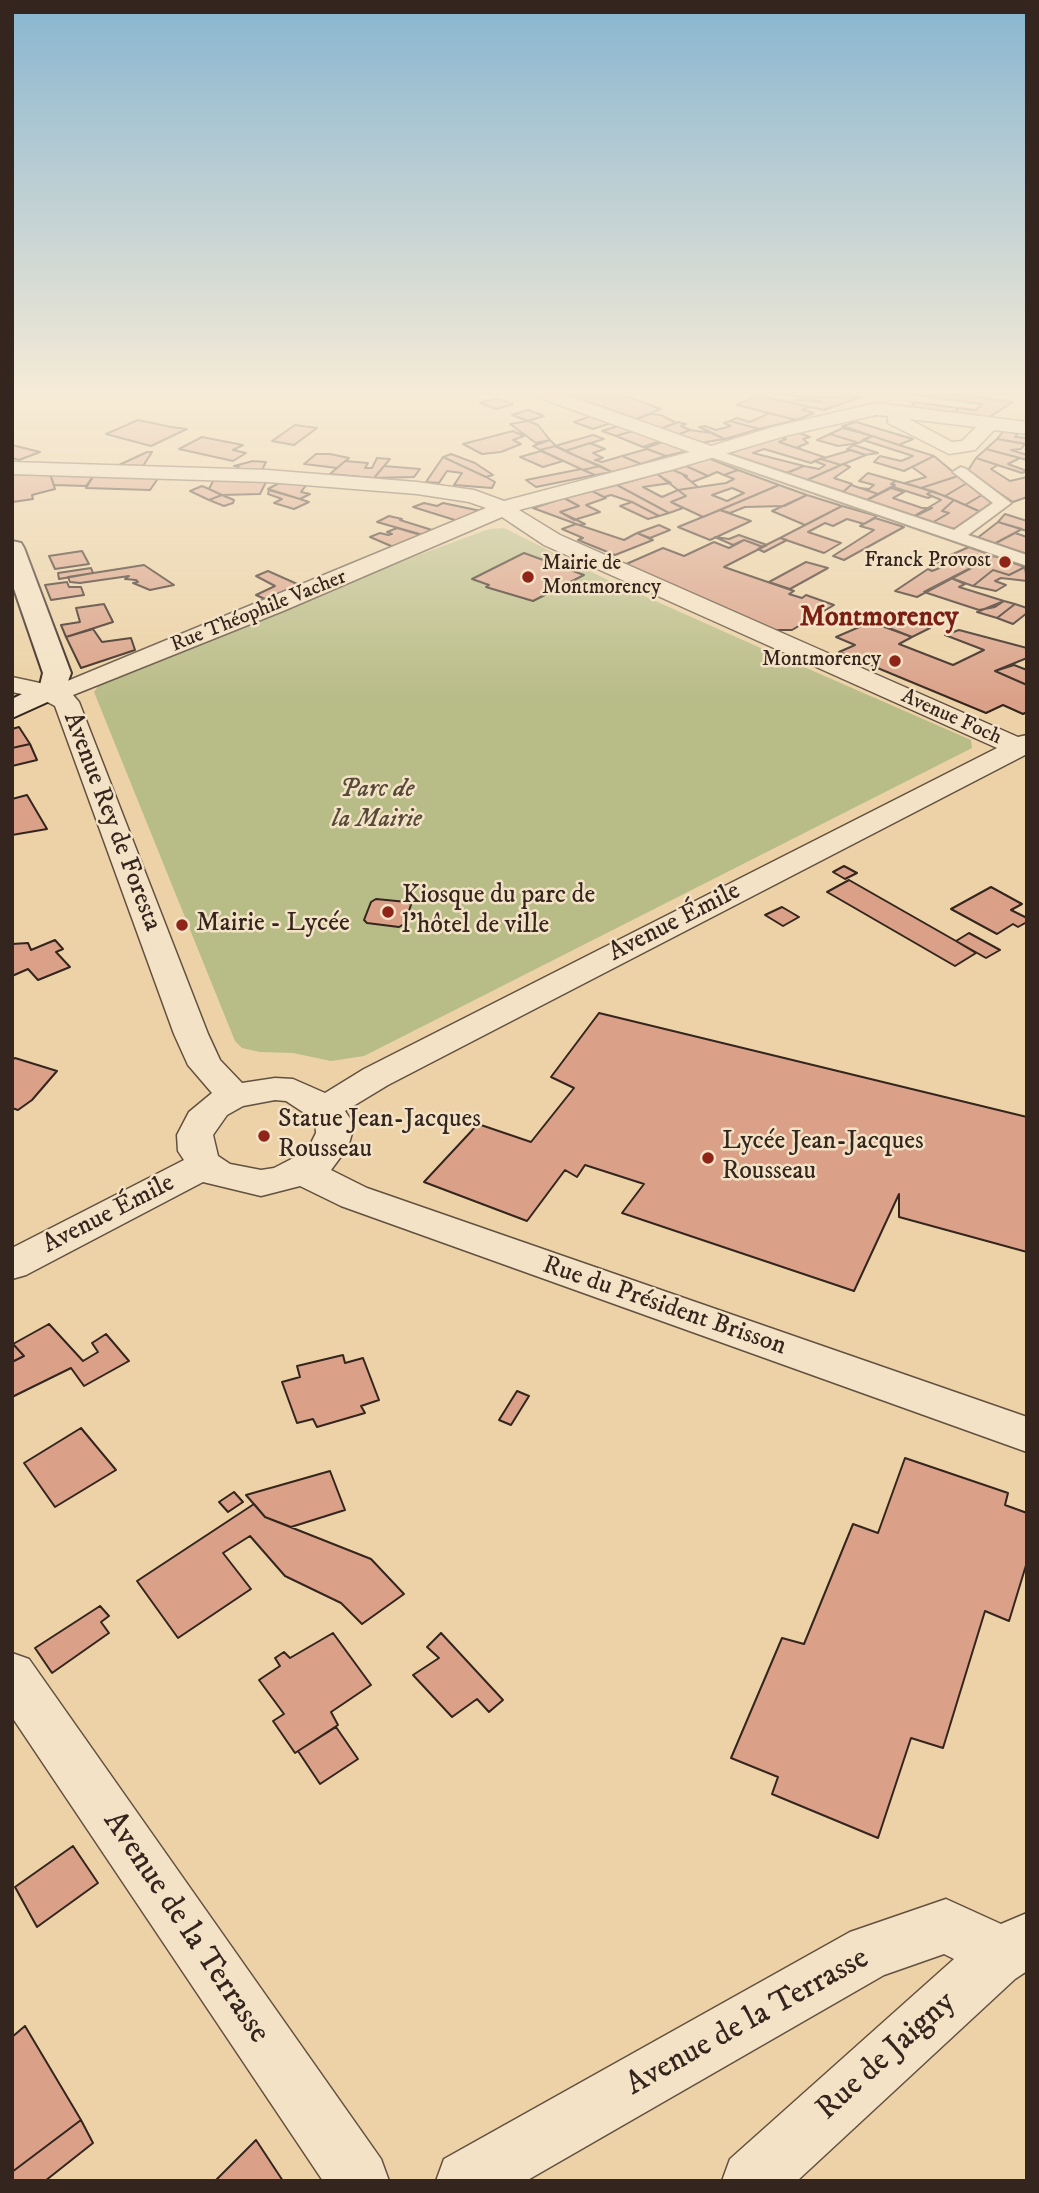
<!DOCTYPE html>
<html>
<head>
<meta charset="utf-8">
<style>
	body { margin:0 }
	#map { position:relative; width:1039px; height:2193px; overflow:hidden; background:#ecd2a6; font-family:"IM FELL DW Pica",serif }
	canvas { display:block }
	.frame { position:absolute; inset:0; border:14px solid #34251e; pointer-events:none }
</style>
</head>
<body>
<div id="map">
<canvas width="1039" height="2193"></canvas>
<div class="frame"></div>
</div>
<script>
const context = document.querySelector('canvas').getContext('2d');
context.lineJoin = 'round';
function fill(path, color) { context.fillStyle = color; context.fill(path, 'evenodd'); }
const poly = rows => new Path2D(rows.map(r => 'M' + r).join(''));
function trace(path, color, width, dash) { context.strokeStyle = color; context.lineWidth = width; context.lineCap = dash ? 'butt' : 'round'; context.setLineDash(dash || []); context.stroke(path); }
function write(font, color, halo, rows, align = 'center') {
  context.font = font + ' "IM FELL DW Pica",serif'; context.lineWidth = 5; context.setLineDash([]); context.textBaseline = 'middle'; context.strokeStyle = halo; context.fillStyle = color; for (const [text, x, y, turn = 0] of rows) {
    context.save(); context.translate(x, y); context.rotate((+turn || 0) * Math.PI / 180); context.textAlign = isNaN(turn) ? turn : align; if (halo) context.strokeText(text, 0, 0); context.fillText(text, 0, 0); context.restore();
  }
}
fill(poly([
	[504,528,606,579,772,653,770,657,795,663,971,740,972,748,364,1056,331,1061,293,1053,260,1052,242,1048,235,1041,94,692,99,685,416,556,489,529]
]), '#b8bc87');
const building = poly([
	[569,395,623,395,661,409,636,419,569,395],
	[757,395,810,407,802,410,814,413,796,420,737,405,757,395],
	[791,395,834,398,840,395,864,396,824,410,792,403,797,400,822,402,791,395],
	[915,395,964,395,1013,402,986,419,955,414,958,408,976,410,982,404,915,395],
	[496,398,513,404,496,409,480,403,496,398],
	[912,402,958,408,955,414,914,407,912,402],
	[528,410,544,416,528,421,512,415,528,410],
	[769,413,796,420,759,429,730,421,737,418,750,422,769,413],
	[650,414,661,415,676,423,660,429,635,420,650,414],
	[591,416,611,423,593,429,574,422,591,416],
	[138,420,171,427,187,429,151,446,106,434,138,420],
	[528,421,538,425,550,440,536,443,510,424,528,421],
	[730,421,759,429,725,439,699,427,705,426,716,430,731,426,724,423,730,421],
	[678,422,686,424,681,426,690,430,677,435,660,429,678,422],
	[856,422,913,439,899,445,842,426,856,422],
	[295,425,317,428,294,445,272,441,295,425],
	[618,426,633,431,616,436,602,431,618,426],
	[843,428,872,436,859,443,830,434,843,428],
	[1005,429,1020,431,1015,437,1027,438,1027,444,997,439,1005,429],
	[690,430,711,433,725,439,700,443,677,435,690,430],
	[792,430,810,437,803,439,808,443,798,447,803,450,779,442,786,439,778,436,792,430],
	[513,431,524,436,513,440,521,444,501,452,482,454,463,444,513,431],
	[633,431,660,441,643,447,616,436,633,431],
	[830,434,859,443,838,446,817,440,830,434],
	[593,435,604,439,565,451,555,446,593,435],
	[778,436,786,439,779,442,824,457,811,463,764,449,753,453,804,466,787,473,727,454,778,436],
	[872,436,899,445,934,456,904,471,874,462,880,456,901,461,913,456,863,440,872,436],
	[202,437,243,445,233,450,246,453,233,461,179,449,202,437],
	[997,439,1025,444,1021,449,1011,450,1027,455,1027,460,986,449,997,439],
	[550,440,556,446,540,450,533,446,550,440],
	[663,442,681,449,683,452,666,456,645,448,663,442],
	[590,443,605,449,593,453,603,458,595,460,602,462,622,456,641,464,612,472,565,451,590,443],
	[12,445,40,452,19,460,12,458,12,445],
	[854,445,878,453,865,455,847,449,854,445],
	[556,446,576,456,600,466,583,470,540,450,556,446],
	[647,449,666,456,641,464,622,456,647,449],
	[986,449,1020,458,1008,464,1027,471,1022,473,976,458,986,449],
	[851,450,866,455,841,465,821,459,851,450],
	[541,451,563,461,543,467,520,457,541,451],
	[147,452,152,452,143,466,119,465,147,452],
	[316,454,330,454,349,458,337,468,304,464,316,454],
	[451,454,475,463,493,475,486,477,443,457,451,454],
	[934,456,958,476,921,488,905,483,926,477,912,467,934,456],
	[443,457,486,477,495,482,492,488,454,485,462,473,447,471,439,483,426,482,443,457],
	[377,458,390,459,374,478,330,474,345,461,368,463,365,468,372,468,377,458],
	[708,458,738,470,724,475,717,472,708,476,686,466,708,458],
	[976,458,998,465,991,469,1010,481,1027,477,1027,497,1013,502,967,472,976,458],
	[821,459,841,465,805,481,784,474,804,466,819,469,825,465,814,461,821,459],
	[253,461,266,462,262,470,236,469,239,466,234,466,253,461],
	[843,464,850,467,834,478,852,484,843,492,807,480,843,464],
	[384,466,420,469,414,477,374,478,384,466],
	[600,466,612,472,595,475,583,470,600,466],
	[686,466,708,476,692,482,684,476,687,476,673,470,686,466],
	[581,469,595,475,536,487,526,480,581,469],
	[673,470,687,476,684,476,698,487,678,490,657,474,673,470],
	[738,470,779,485,703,517,671,502,686,496,678,490,726,483,734,479,724,475,738,470],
	[732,488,744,493,727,501,712,495,732,488],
	[12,473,50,474,55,489,32,495,33,499,13,502,12,473],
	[868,473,896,481,891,484,895,485,878,494,860,488,869,489,874,485,859,481,868,473],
	[50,474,94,475,86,486,54,485,50,474],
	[657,474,671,483,643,487,662,497,678,490,686,496,671,502,683,508,669,513,617,485,657,474],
	[94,475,159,477,150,490,86,488,94,475],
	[958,476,967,483,945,496,921,488,958,476],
	[214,479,266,482,260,494,222,495,209,489,214,479],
	[896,481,932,491,927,494,932,496,928,498,893,487,895,485,891,484,896,481],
	[281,482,307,484,301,492,310,494,300,499,268,489,281,482],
	[967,483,982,495,965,505,945,496,967,483],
	[617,485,669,513,659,516,632,502,611,495,604,497,592,491,617,485],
	[779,485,807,495,784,506,745,507,730,513,720,510,779,485],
	[851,485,878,494,863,502,841,494,851,485],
	[202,486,209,489,222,495,209,500,190,491,202,486],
	[891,488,904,492,893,498,922,508,932,508,911,518,863,502,891,488],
	[269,490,300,499,309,502,294,509,274,503,282,499,268,494,269,490],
	[592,491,606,498,586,505,600,512,574,520,560,512,579,506,564,498,592,491],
	[932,491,954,500,942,511,949,513,930,524,911,518,941,500,927,494,932,491],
	[222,495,234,500,233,503,224,506,209,500,222,495],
	[807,495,842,506,805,525,772,511,807,495],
	[982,495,993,504,981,512,965,505,982,495],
	[564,498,579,506,560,512,585,524,579,525,533,508,564,498],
	[954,500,981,512,955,529,930,524,949,513,942,511,954,500],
	[632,502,659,516,648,519,620,506,632,502],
	[424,503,437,506,443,503,481,511,458,521,413,507,424,503],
	[842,506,877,516,864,524,847,519,833,526,825,523,808,532,841,543,824,553,780,538,842,506],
	[720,510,751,521,710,540,678,527,720,510],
	[1005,514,1027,521,1027,531,998,522,1005,514],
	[389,516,402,519,400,520,432,530,423,535,377,522,389,516],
	[875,518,904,527,844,560,833,556,874,530,860,526,875,518],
	[998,522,1022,529,992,545,976,539,998,522],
	[576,524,624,540,637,533,653,540,615,555,578,540,583,538,562,529,576,524],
	[659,525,670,530,650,538,637,533,659,525],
	[397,528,428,537,398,549,370,537,380,533,388,535,392,534,387,532,397,528],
	[1015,533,1027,537,1027,554,1022,556,992,545,1015,533],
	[739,535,767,545,763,547,744,540,733,545,715,537,729,539,739,535],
	[780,538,787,540,764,552,758,549,780,538],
	[744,540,763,547,724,567,794,591,789,594,802,598,806,595,834,605,792,630,774,630,624,565,663,548,684,556,714,542,729,548,744,540],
	[969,547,994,556,917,597,895,591,928,569,932,571,957,561,946,557,969,547],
	[82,551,89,564,55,569,49,556,82,551],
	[524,553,584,575,533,601,486,587,489,585,472,579,524,553],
	[994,556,1025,567,1009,575,993,570,973,586,951,578,994,556],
	[946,557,957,561,932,571,928,569,946,557],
	[806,562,828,568,790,589,769,582,806,562],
	[144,565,174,585,150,590,133,583,138,582,136,580,125,579,129,576,80,583,70,582,68,577,144,565],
	[1025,567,1027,581,1001,578,995,581,1006,585,996,591,973,586,993,570,1009,575,1025,567],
	[91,568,93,573,59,579,58,573,91,568],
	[268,571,304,587,267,600,256,595,275,586,256,576,268,571],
	[951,578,965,584,959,587,1004,601,995,607,979,610,924,592,951,578],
	[67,582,69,587,81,587,84,595,51,600,45,585,67,582],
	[1004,601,1015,604,997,618,977,612,1004,601],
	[104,604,113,622,66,637,61,625,80,622,76,608,104,604],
	[1015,604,1027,608,1027,613,1013,624,997,618,1015,604],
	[907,619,930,628,912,637,889,628,907,619],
	[871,622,912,637,899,644,953,665,984,650,945,635,959,630,1027,648,1027,658,995,671,1027,685,1027,712,1023,714,1003,705,986,713,839,652,855,645,836,637,871,622],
	[93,629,102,642,131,638,135,650,81,668,66,637,93,629],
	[1014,665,1027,670,1027,685,995,671,1014,665],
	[19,727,30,744,12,748,12,729,19,727],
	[30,744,37,760,12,766,12,748,30,744],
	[27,795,47,829,12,835,12,799,27,795],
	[844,866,857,873,845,879,833,872,844,866],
	[849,880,956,941,976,953,955,966,827,892,849,880],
	[991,887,1022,904,1011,910,1027,918,1027,922,1018,927,1013,924,997,934,951,909,991,887],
	[376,899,407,902,411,905,404,924,399,927,367,923,364,920,371,902,376,899],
	[782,907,799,917,783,926,765,915,782,907],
	[969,933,1000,950,986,958,956,941,969,933],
	[55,940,63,949,56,952,70,967,38,980,28,969,12,976,12,944,28,943,31,950,55,940],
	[599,1013,1027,1117,1027,1252,899,1217,899,1194,854,1291,622,1213,644,1184,585,1165,577,1177,565,1170,527,1221,424,1182,478,1124,531,1142,574,1088,551,1077,599,1013],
	[15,1058,57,1071,32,1100,18,1110,12,1108,12,1060,15,1058],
	[49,1324,83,1361,98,1352,92,1343,106,1334,129,1361,84,1386,71,1368,12,1397,12,1362,24,1356,13,1344,49,1324],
	[13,1344,24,1356,12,1362,12,1345,13,1344],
	[343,1355,345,1363,363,1358,379,1400,361,1406,365,1413,317,1427,313,1419,297,1423,282,1382,300,1377,297,1366,343,1355],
	[517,1391,529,1396,511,1425,499,1420,517,1391],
	[81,1428,116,1470,55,1507,24,1463,81,1428],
	[905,1458,1008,1493,1005,1505,1027,1513,1027,1562,1009,1621,985,1611,943,1748,911,1738,878,1838,772,1794,778,1777,731,1758,782,1638,804,1644,853,1524,878,1533,905,1458],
	[330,1471,345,1510,291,1527,265,1517,246,1495,330,1471],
	[234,1492,243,1502,228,1512,219,1502,234,1492],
	[254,1504,265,1517,371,1559,404,1594,362,1624,341,1603,285,1576,250,1536,223,1553,251,1589,178,1638,137,1581,254,1504],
	[100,1606,109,1616,101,1622,109,1633,52,1673,35,1648,100,1606],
	[333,1633,371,1685,331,1712,338,1725,295,1753,273,1721,284,1714,259,1680,280,1666,275,1658,284,1652,290,1658,333,1633],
	[441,1633,503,1700,489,1712,477,1699,452,1717,413,1675,439,1658,427,1647,441,1633],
	[336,1727,358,1759,320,1784,298,1751,336,1727],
	[73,1846,98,1883,37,1927,15,1887,73,1846],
	[25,2026,81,2120,12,2172,12,2037,25,2026],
	[81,2120,93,2143,45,2181,12,2181,12,2172,81,2120],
	[256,2140,283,2181,217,2181,216,2180,256,2140]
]);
fill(building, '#daa188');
trace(building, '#34251e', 2);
const pedestrian = poly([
	[710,448,954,530,993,503,953,472,961,467,966,469,1011,503,968,535,1027,555,1027,566,705,455,703,452,710,448]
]);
const minor = poly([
	[540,395,566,395,711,446,773,427,876,403,1027,422,1027,434,994,430,975,450,949,454,888,423,888,416,876,415,785,436,674,469,519,510,560,535,1018,737,1027,735,1027,754,388,1085,345,1111,351,1120,352,1133,348,1147,331,1170,367,1188,1027,1417,1027,1452,341,1206,300,1186,261,1196,203,1182,26,1275,12,1279,12,1248,184,1160,178,1151,177,1135,189,1112,212,1093,188,1065,174,1034,55,706,40,698,12,692,12,677,49,685,65,682,486,508,469,502,417,494,267,482,12,474,12,462,267,470,417,482,474,490,504,501,690,452,543,399,540,395],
	[909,419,976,427,962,441,952,442,909,419],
	[502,517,544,545,997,748,364,1069,325,1093,293,1079,275,1078,242,1083,220,1060,208,1034,79,702,73,695,283,611,502,517],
	[275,1100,286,1101,315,1120,316,1133,307,1151,274,1168,261,1170,230,1164,218,1156,213,1135,227,1115,243,1106,275,1100],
	[12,1653,29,1659,381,2159,389,2181,323,2181,12,1717,12,1653],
	[946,1899,1001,1924,1027,1913,1027,1971,1015,1979,797,2181,722,2181,730,2159,954,1959,944,1954,884,1975,526,2181,436,2181,444,2159,850,1932,946,1899]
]);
const secondary = poly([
	[12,541,21,543,24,548,71,673,63,695,12,718,12,699,40,685,43,673,12,583,12,541]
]);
trace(pedestrian, '#625040', 4);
trace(minor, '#625040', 3);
trace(secondary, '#34251e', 4);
fill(pedestrian, '#f3e2c5');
fill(minor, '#f3e2c5');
fill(secondary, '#f3e2c5');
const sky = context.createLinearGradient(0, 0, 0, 702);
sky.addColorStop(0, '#88b5d0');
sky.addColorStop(0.56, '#f6ebd7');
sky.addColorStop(1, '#f6ebd700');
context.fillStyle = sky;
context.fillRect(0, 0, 1039, 702);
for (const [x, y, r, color] of [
	[1005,562,7,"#8f2418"],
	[528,577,7,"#8f2418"],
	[895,661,7,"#8f2418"],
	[388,912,7,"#8f2418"],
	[182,925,7,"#8f2418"],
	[264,1136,7,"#8f2418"],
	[708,1158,7,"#8f2418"]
]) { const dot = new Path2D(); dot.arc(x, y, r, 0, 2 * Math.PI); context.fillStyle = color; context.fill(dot); trace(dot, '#f3e2c5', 2.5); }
write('21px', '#34251e', '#f3e2c5', [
	["Franck Provost",991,562],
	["Mairie de",542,565,"left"],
	["Montmorency",542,589,"left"],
	["Montmorency",881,661]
], 'right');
write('21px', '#34251e', '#f3e2c5', [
	["Rue Théophile Vacher",259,612,-22],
	["Avenue Foch",951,718,24]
]);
write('italic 26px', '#554b38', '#f3e2c5', [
	["Parc de",377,791],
	["la Mairie",377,821]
]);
write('26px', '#34251e', '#f3e2c5', [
	["Avenue Rey de Foresta",111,822,69],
	["Avenue Émile",675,923,-27],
	["Avenue Émile",109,1215,-27],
	["Rue du Président Brisson",664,1307,19]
]);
write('26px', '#34251e', '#f3e2c5', [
	["Kiosque du parc de",402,897],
	["l'hôtel de ville",402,927],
	["Mairie - Lycée",196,925],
	["Statue Jean-Jacques",278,1121],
	["Rousseau",278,1151],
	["Lycée Jean-Jacques",722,1143],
	["Rousseau",722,1173]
], 'left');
write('bold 28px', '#7a1f14', '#f3e2c5', [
	["Montmorency",879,619]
]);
write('32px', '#34251e', '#f3e2c5', [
	["Avenue de la Terrasse",185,1928,56],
	["Avenue de la Terrasse",748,2023,-29],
	["Rue de Jaigny",887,2057,-42]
]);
</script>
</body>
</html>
